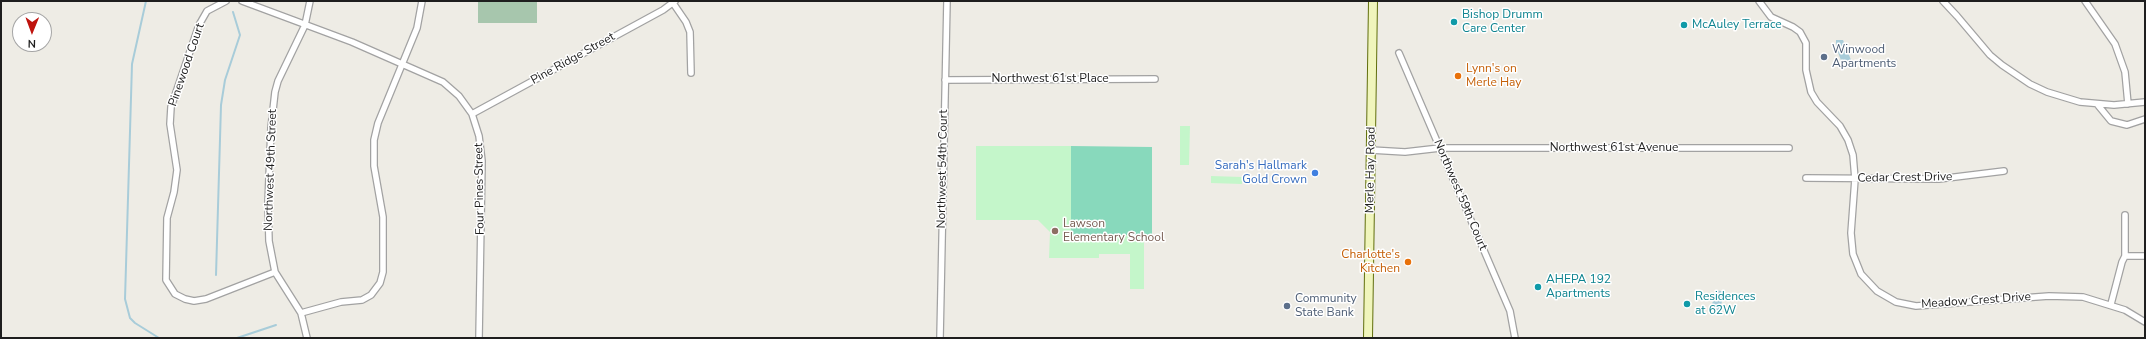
<!DOCTYPE html>
<html>
<head>
<meta charset="utf-8">
<style>
	body { margin:0 }
	#map { position:relative; width:2146px; height:339px; overflow:hidden; background:#eeece5; font-family:"Nunito Sans",sans-serif }
	canvas { display:block }
	.frame { position:absolute; inset:0; border:2px solid #1e1e1e; pointer-events:none }
	.north { position:absolute; left:12px; top:12px; width:40px; height:40px; box-sizing:border-box; background:#fff; border:1px solid #a5a5a5; border-radius:50%; rotate:181deg; font-size:11px; font-weight:700; line-height:16px; text-align:center; color:#1e1e1e }
	.north::after { content:''; display:block; margin:auto; width:14px; height:18px; background:#bf130d; clip-path:polygon(50% 0,100% 100%,50% 72%,0 100%) }
</style>
</head>
<body>
<div id="map">
<canvas width="2146" height="339"></canvas>
<div class="frame"></div>
<div class="north">N</div>
</div>
<script>
const context = document.querySelector('canvas').getContext('2d');
context.lineJoin = 'round';
function fill(path, color) { context.fillStyle = color; context.fill(path, 'evenodd'); }
const poly = rows => new Path2D(rows.map(r => 'M' + r).join(''));
function trace(path, color, width, dash) { context.strokeStyle = color; context.lineWidth = width; context.lineCap = dash ? 'butt' : 'round'; context.setLineDash(dash || []); context.stroke(path); }
function write(font, color, halo, rows, align = 'center') {
  context.font = font + ' "Nunito Sans",sans-serif'; context.lineWidth = 3; context.setLineDash([]); context.textBaseline = 'middle'; context.strokeStyle = halo; context.fillStyle = color; for (const [text, x, y, turn = 0] of rows) {
    context.save(); context.translate(x, y); context.rotate((+turn || 0) * Math.PI / 180); context.textAlign = isNaN(turn) ? turn : align; if (halo) context.strokeText(text, 0, 0); context.fillText(text, 0, 0); context.restore();
  }
}
fill(poly([
	[478,1,537,1,537,23,478,23]
]), '#a7c6ad');
fill(poly([
	[1180,126,1190,126,1189,165,1180,165],
	[976,146,1071,146,1071,235,1144,235,1144,289,1130,289,1130,254,1099,254,1099,258,1049,258,1050,232,1038,220,976,220],
	[1211,176,1242,177,1242,184,1211,183]
]), '#c4f6ca');
fill(poly([
	[1071,146,1152,147,1152,235,1071,235]
]), '#88d9bc');
fill(poly([
	[1836,40,1843,40,1851,60,1842,63,1836,47],
	[1716,290,1725,292,1719,311,1711,308]
]), '#a8ccd9');
trace(poly([
	[146,1,132,64,125,299,130,318,135,323,159,338],
	[216,275,221,105,225,80,240,35,233,12],
	[237,338,276,325]
]), '#a8ccd9', 2);
const street = poly([
	[226,1,207,11,199,25,171,107,170,124,177,170,174,192,167,218,166,280,175,294,185,299,194,301,206,299,275,272],
	[242,1,352,42,443,82,459,96,472,114,479,136,482,161,479,338],
	[1759,1,1771,17,1793,27,1800,32,1806,43,1806,70,1811,92,1817,102,1840,126,1848,140,1853,155,1855,179,1851,233,1853,254,1861,274,1877,291,1896,302,1916,306,2049,296,2083,297,2125,310,2145,322],
	[1943,1,1957,16,1990,55,2002,65,2030,84,2047,92,2080,102,2114,105,2145,102],
	[2085,1,2115,44,2125,72,2128,104],
	[673,3,686,22,690,32,691,73],
	[1399,53,1510,311,1515,338],
	[945,80,1155,79],
	[2097,104,2111,121,2127,125,2145,119],
	[472,114,663,10,675,1],
	[1371,150,1405,152,1440,148,1789,148],
	[1806,178,1939,179,2004,171],
	[2125,256,2145,256],
	[2111,304,2122,262,2125,256,2125,215],
	[301,313,341,302,362,300,371,295,380,283,383,272,383,217,374,166,374,140,378,123,417,28,422,1],
	[307,338,301,313,275,272,269,241,268,203,271,128,275,92,278,81,305,25,310,1],
	[940,338,947,1]
]);
const secondary = poly([
	[1368,338,1373,1]
]);
trace(street, '#a2a2a2', 8);
trace(secondary, '#606e0c', 10);
trace(street, '#fff', 5.5);
trace(secondary, '#f0f5bc', 8);
for (const [x, y, r, color] of [
	[1454,22,4,"#0f9aa8"],
	[1684,25,4,"#0f9aa8"],
	[1824,57,4,"#5c6f8a"],
	[1458,76,4,"#e8710a"],
	[1315,173,4,"#3f7fe0"],
	[1055,231,4,"#8d6e63"],
	[1408,262,4,"#e8710a"],
	[1538,287,4,"#0f9aa8"],
	[1687,304,4,"#0f9aa8"],
	[1287,306,4,"#5c6f8a"]
]) { const dot = new Path2D(); dot.arc(x, y, r, 0, 2 * Math.PI); context.fillStyle = color; context.fill(dot); trace(dot, '#fff', 1.5); }
write('12px', '#0d838f', '#fff', [
	["Bishop Drumm",1462,15],
	["Care Center",1462,29],
	["McAuley Terrace",1692,25],
	["AHEPA 192",1546,280],
	["Apartments",1546,294],
	["Residences",1695,297],
	["at 62W",1695,311]
], 'left');
write('12px', '#4e5e75', '#fff', [
	["Winwood",1832,50],
	["Apartments",1832,64],
	["Community",1295,299],
	["State Bank",1295,313]
], 'left');
write('12px', '#1e1e1e', '#fff', [
	["Pine Ridge Street",573,59,-29],
	["Pinewood Court",187,65,-71],
	["Northwest 61st Place",1050,79],
	["Northwest 61st Avenue",1614,148],
	["Northwest 54th Court",943,169,-89],
	["Northwest 49th Street",271,170,-88],
	["Merle Hay Road",1371,170,-89],
	["Cedar Crest Drive",1905,178,-1],
	["Four Pines Street",480,189,-91],
	["Northwest 59th Court",1460,195,67],
	["Meadow Crest Drive",1976,301,-4]
]);
write('12px', '#c56008', '#fff', [
	["Lynn's on",1466,69],
	["Merle Hay",1466,83],
	["Charlotte's",1400,255,"right"],
	["Kitchen",1400,269,"right"]
], 'left');
write('12px', '#366cbe', '#fff', [
	["Sarah's Hallmark",1307,166],
	["Gold Crown",1307,180]
], 'right');
write('12px', '#785e54', '#fff', [
	["Lawson",1063,224],
	["Elementary School",1063,238]
], 'left');
</script>
</body>
</html>
